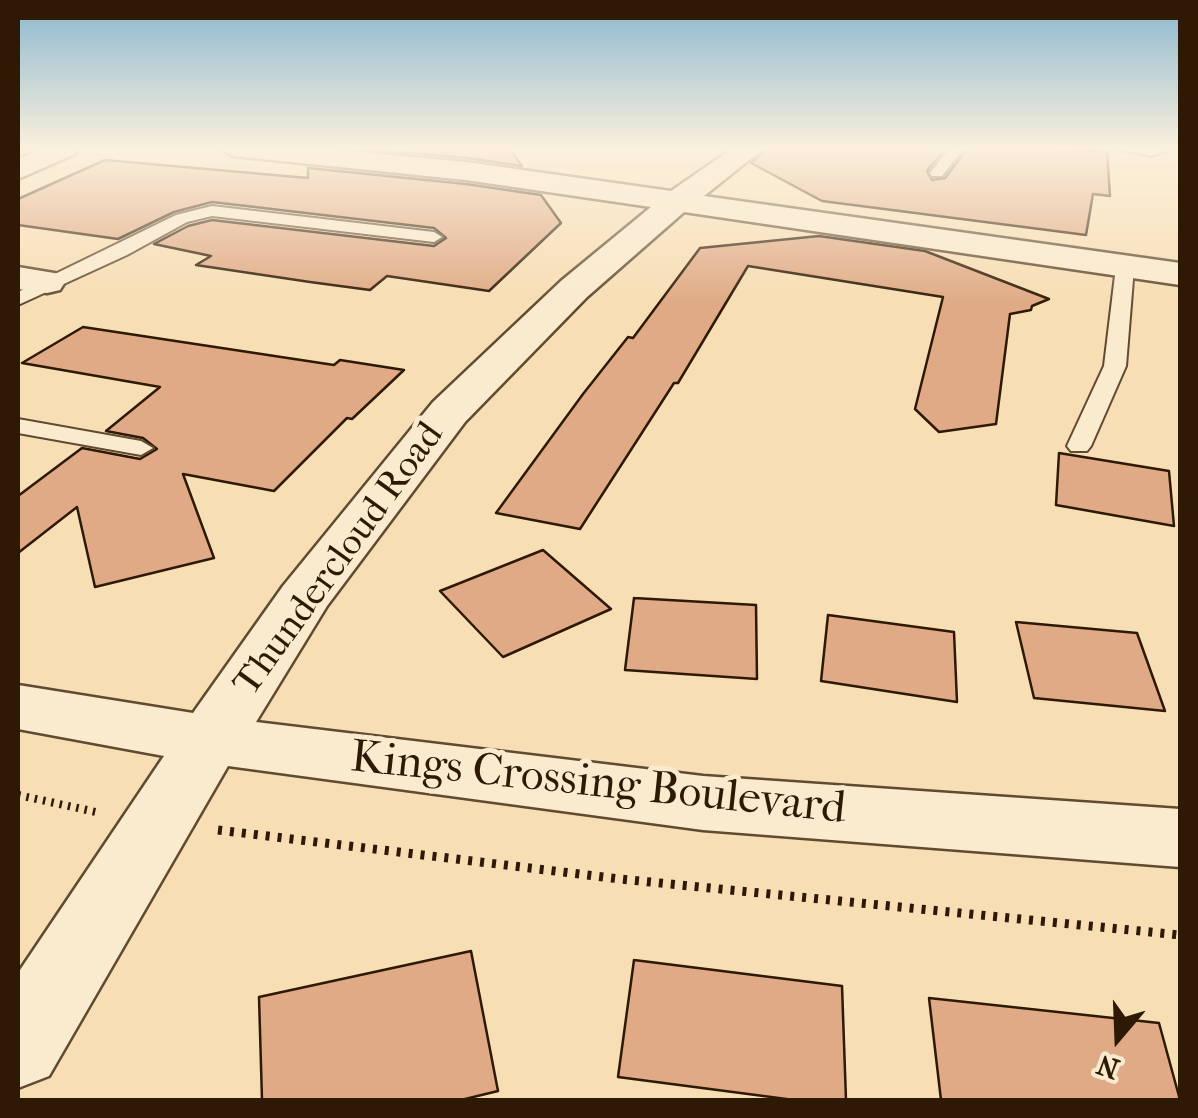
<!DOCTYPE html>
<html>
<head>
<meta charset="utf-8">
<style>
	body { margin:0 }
	#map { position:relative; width:1198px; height:1118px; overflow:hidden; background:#f7deb4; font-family:"IM FELL French Canon",serif }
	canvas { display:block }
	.frame { position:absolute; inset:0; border:20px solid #2e1904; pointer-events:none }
	.north { position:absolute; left:1068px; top:988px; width:100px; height:100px; -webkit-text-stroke:8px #faeace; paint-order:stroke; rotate:199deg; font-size:28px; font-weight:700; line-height:40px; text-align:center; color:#2e1904 }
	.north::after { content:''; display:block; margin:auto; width:35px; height:45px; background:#2e1904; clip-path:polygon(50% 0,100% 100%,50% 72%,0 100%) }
</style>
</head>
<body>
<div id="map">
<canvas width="1198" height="1118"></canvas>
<div class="frame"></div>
<div class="north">N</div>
</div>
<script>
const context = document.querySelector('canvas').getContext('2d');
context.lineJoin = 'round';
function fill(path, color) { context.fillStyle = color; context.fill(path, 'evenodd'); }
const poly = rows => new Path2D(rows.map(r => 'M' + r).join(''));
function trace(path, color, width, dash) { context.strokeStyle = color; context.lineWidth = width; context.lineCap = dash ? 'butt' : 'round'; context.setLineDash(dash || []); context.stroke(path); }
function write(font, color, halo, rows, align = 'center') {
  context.font = font + ' "IM FELL French Canon",serif'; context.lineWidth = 10; context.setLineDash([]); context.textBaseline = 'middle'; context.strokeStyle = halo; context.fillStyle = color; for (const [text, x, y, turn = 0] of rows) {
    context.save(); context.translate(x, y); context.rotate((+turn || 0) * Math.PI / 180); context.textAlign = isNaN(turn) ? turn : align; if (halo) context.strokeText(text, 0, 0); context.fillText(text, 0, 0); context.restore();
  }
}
const building = poly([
	[351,148,509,148,522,166,467,158,351,148],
	[768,148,946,148,927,171,932,180,945,178,968,148,1107,151,1110,196,1093,194,1086,235,822,201,751,163,768,148],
	[105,160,308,178,308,168,466,184,541,195,561,223,489,291,387,276,370,290,310,282,196,265,211,256,154,244,188,226,212,220,434,246,446,238,434,228,212,202,174,212,118,239,18,225,18,199,105,160],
	[819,236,925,251,1049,299,1032,306,1031,310,1010,314,996,424,939,432,915,409,943,297,748,266,678,383,674,383,580,529,496,513,583,394,628,337,633,338,700,248,819,236],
	[83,327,334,365,340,360,404,370,352,419,347,418,274,491,183,474,214,558,95,587,77,507,18,553,18,496,82,448,140,459,157,449,143,438,106,431,160,387,22,363,83,327],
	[1059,453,1169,471,1174,526,1056,505,1059,453],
	[543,550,611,609,503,657,440,591,543,550],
	[634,598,756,605,757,679,625,670,634,598],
	[828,615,954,632,957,702,821,681,828,615],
	[1016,622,1137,633,1165,711,1034,698,1016,622],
	[471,951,498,1091,461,1100,262,1100,259,997,471,951],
	[634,960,842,986,846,1100,794,1100,618,1077,634,960],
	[929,998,1159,1023,1180,1100,941,1100,929,998]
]);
fill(building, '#dfaa85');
trace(building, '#2e1904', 2.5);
const lane = poly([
	[950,148,964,148,942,176,932,176,930,173,950,148],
	[1111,148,1177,148,1151,156,1111,148],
	[212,206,434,232,442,237,434,242,212,216,187,222,127,255,18,305,18,292,176,215,212,206],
	[1125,262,1134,267,1126,366,1091,446,1087,451,1071,451,1067,446,1104,366,1116,267,1125,262],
	[18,419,141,441,153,448,141,455,18,433,18,419]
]);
const street = poly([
	[43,148,79,148,75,154,18,179,18,159,43,148],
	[219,148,315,148,466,162,671,191,733,148,764,148,704,196,1180,263,1180,285,684,212,587,297,465,422,327,606,256,722,703,776,1180,809,1180,867,703,830,228,766,49,1076,18,1088,18,973,164,756,18,729,18,685,193,713,283,586,433,402,561,281,651,207,466,180,233,156,219,148],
	[18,267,60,274,65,282,60,290,47,293,18,289,18,267]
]);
trace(lane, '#604a30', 4);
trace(street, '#604a30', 5);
trace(poly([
	[18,795,96,812]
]), '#2e1904', 8, [2.5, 6]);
trace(poly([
	[218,830,620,879,1180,935]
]), '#2e1904', 9, [4, 8]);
fill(lane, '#faeace');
fill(street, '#faeace');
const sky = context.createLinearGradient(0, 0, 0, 304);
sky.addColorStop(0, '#8ab7cf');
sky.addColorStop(0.49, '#fbf0dd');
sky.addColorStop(1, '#fbf0dd00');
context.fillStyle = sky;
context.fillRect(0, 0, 1198, 304);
write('38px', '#2e1904', '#faeace', [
	["Thundercloud Road",340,560,-54]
]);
write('45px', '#2e1904', '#faeace', [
	["Kings Crossing Boulevard",598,785,6]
]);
</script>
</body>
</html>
